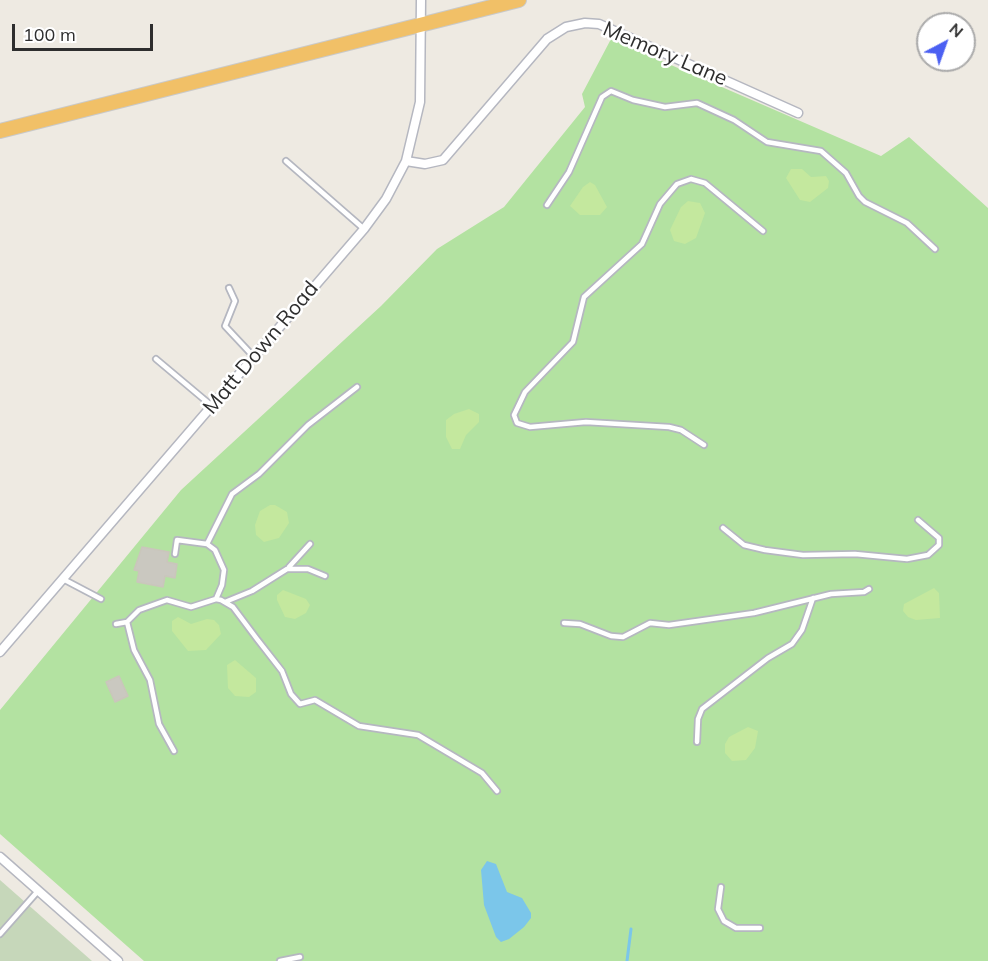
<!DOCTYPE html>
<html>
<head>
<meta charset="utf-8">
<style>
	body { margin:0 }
	#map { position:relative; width:988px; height:961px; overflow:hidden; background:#eeeae2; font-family:Mulish,sans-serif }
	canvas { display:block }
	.north { position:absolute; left:916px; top:12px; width:60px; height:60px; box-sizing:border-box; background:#fff; border:2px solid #ababab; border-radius:50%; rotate:41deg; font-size:16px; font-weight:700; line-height:24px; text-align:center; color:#2e2e2e }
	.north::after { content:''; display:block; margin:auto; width:21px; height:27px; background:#4b60f2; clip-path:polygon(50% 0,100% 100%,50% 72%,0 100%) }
	.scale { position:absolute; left:12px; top:24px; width:141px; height:27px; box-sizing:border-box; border:3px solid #2e2e2e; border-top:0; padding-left:8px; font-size:18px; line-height:21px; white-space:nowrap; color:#2e2e2e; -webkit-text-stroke:4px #fff; paint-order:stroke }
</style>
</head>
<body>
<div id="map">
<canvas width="988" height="961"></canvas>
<div class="north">N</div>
<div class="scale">100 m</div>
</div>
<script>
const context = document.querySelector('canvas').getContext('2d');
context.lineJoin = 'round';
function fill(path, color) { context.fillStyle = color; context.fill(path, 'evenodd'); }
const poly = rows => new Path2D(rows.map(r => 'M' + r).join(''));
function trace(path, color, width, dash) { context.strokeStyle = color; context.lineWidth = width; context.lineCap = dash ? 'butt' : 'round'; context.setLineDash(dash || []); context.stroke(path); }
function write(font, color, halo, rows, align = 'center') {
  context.font = font + ' Mulish,sans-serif'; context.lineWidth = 5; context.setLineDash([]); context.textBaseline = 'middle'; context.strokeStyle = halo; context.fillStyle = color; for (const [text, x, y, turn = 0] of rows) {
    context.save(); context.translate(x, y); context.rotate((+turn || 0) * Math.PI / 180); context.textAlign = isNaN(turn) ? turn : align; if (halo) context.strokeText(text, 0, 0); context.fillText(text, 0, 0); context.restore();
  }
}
fill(poly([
	[611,39,881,156,909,137,988,208,988,961,144,961,0,834,0,710,181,490,381,306,437,249,504,207,585,107,582,94]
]), '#b3e2a1');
fill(poly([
	[0,880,92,961,0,961]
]), '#c6d7ba');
fill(poly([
	[791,169,802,169,811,177,826,176,829,181,828,188,810,202,800,200,786,178],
	[590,182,595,185,607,207,600,215,580,215,570,206,583,187],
	[688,201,700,203,705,213,696,238,685,244,674,241,670,230,681,207],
	[469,409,479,414,479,422,466,435,460,449,452,449,446,437,446,420,454,414],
	[270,505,275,505,287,512,289,523,279,538,264,542,256,535,255,525,260,511],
	[934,588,939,593,940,618,916,620,908,617,903,611,904,604],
	[283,590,306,599,310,605,306,613,295,619,285,617,277,600,277,595],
	[178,617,191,624,207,619,214,620,219,625,221,634,206,650,188,651,172,631,172,621],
	[235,660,256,678,256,692,249,697,235,696,228,688,227,665],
	[748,727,758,731,755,748,746,760,732,761,725,753,725,744,729,737]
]), '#c4e89e');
fill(poly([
	[487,861,496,864,507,892,522,898,531,913,531,918,524,927,509,939,501,942,496,937,484,905,481,870]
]), '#7bc6ea');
trace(poly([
	[627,961,631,929]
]), '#7bc6ea', 3);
const building = poly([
	[142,547,169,552,167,562,177,564,175,578,165,576,163,587,137,582,139,571,134,570,142,547],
	[119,676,128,696,115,702,106,682,119,676]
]);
fill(building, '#cac8c0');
trace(building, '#cac6bb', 1.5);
const service = poly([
	[286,161,364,229],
	[547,205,569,172,602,97,611,91,633,100,665,107,697,103,734,120,767,142,821,151,846,173,859,196,865,202,907,223,935,249],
	[229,288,235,301,225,326,254,357],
	[156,359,212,406],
	[704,445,681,430,669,427,586,422,530,427,517,423,514,415,525,392,573,342,584,297,642,244,660,204,677,184,691,179,705,183,763,231],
	[723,528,744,545,765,550,803,555,855,554,907,559,928,555,939,545,939,538,918,520],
	[207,544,232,494,259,474,308,425,357,387],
	[175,554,177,540,207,544,215,550,224,570,222,585,216,599],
	[289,567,310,544],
	[63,579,101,599],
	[225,602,252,591,287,569,308,569,325,576],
	[127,622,134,650,150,680,159,724,174,751],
	[564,623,580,624,611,636,623,637,650,623,669,625,754,613,831,594,864,592,869,589],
	[116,624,127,622,139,610,167,600,191,607,216,599,221,600,233,607,257,639,282,671,291,694,300,704,315,700,359,726,418,735,482,773,497,791],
	[697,742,698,719,702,709,768,658,792,644,802,630,813,598],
	[721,887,718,909,724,921,736,928,760,928],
	[0,934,38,891],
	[280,961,300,957]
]);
const minor = poly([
	[406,161,425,164,443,160,547,39,566,27,585,23,599,24,798,113],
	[0,652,364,229,386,199,406,161,420,102,421,0],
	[0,857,118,961]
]);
const trunk = poly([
	[0,131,519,0]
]);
trace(service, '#b5b7c0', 8);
trace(minor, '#b5b7c0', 11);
trace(trunk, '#c9c9c9', 16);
trace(service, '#fff', 4.5);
trace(minor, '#fff', 8);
trace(trunk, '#f1c067', 14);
write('21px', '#2e2e2e', '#fff', [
	["Memory Lane",665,54,23],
	["Matt Down Road",261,348,-50]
]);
</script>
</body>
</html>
